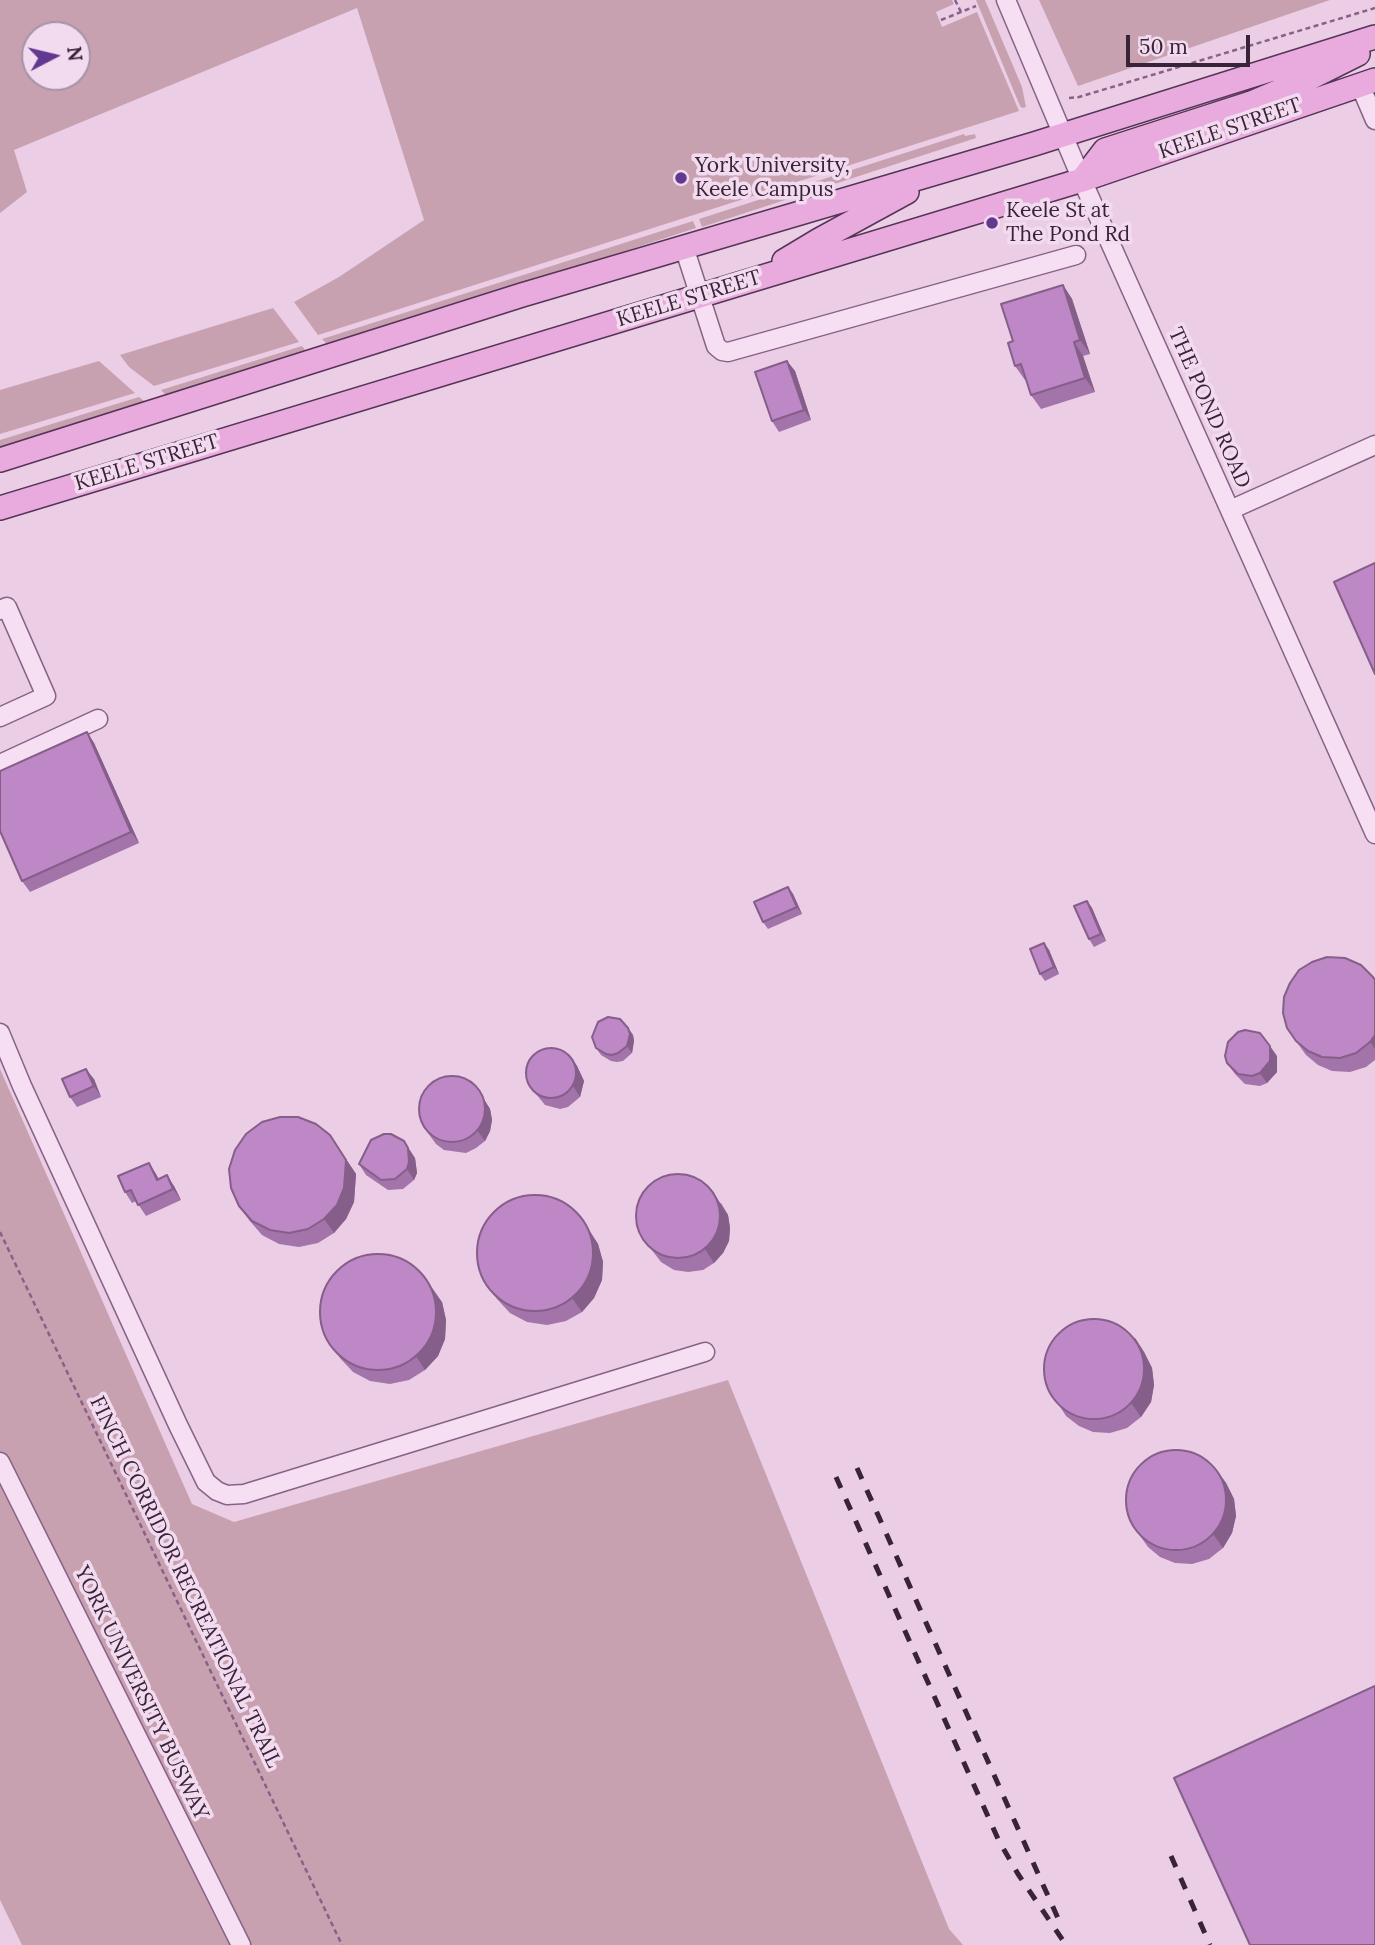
<!DOCTYPE html>
<html>
<head>
<meta charset="utf-8">
<style>
	body { margin:0 }
	#map { position:relative; width:1375px; height:1945px; overflow:hidden; background:#ebcde5; font-family:Lora,serif }
	canvas { display:block }
	.north { position:absolute; left:21px; top:21px; width:70px; height:70px; box-sizing:border-box; background:#f3dbef; border:2px solid #a891a6; border-radius:50%; rotate:83deg; font-size:19px; font-weight:700; line-height:28px; text-align:center; color:#382339 }
	.north::after { content:''; display:block; margin:auto; width:24px; height:32px; background:#623890; clip-path:polygon(50% 0,100% 100%,50% 72%,0 100%) }
	.scale { position:absolute; left:1126px; top:35px; width:124px; height:32px; box-sizing:border-box; border:4px solid #382339; border-top:0; padding-left:9px; font-size:21px; line-height:24px; white-space:nowrap; color:#382339; -webkit-text-stroke:5px #f3dbef; paint-order:stroke }
</style>
</head>
<body>
<div id="map">
<canvas width="1375" height="1945"></canvas>
<div class="north">N</div>
<div class="scale">50 m</div>
</div>
<script>
const context = document.querySelector('canvas').getContext('2d');
context.lineJoin = 'round';
function fill(path, color) { context.fillStyle = color; context.fill(path, 'evenodd'); }
const poly = rows => new Path2D(rows.map(r => 'M' + r).join(''));
function trace(path, color, width, dash) { context.strokeStyle = color; context.lineWidth = width; context.lineCap = dash ? 'butt' : 'round'; context.setLineDash(dash || []); context.stroke(path); }
function write(font, color, halo, rows, align = 'center') {
  context.font = font + ' Lora,serif'; context.lineWidth = 7; context.setLineDash([]); context.textBaseline = 'middle'; context.strokeStyle = halo; context.fillStyle = color; for (const [text, x, y, turn = 0] of rows) {
    context.save(); context.translate(x, y); context.rotate((+turn || 0) * Math.PI / 180); context.textAlign = isNaN(turn) ? turn : align; if (halo) context.strokeText(text, 0, 0); context.fillText(text, 0, 0); context.restore();
  }
}
fill(poly([
	[0,0,952,0,954,4,936,12,942,27,977,12,1019,111,318,335,294,302,339,277,424,220,357,8,14,150,27,192,0,213],
	[35,35,77,35,77,77,35,77],
	[976,0,985,0,1022,87,1026,107,1022,108,1020,106],
	[1039,0,1330,0,1078,86],
	[964,134,965,136,975,134,976,138,702,227,699,219],
	[693,221,696,228,330,347,322,339],
	[273,308,299,342,154,386,129,367,120,355],
	[302,346,309,355,168,397,161,390],
	[99,361,135,393,0,434,0,390],
	[139,397,148,404,0,450,0,440],
	[0,1069,192,1504,234,1522,728,1380,949,1929,963,1945,22,1945,0,1900]
]), '#c8a1b1');
const minor = poly([
	[1006,0,1082,180,1375,834],
	[1360,85,1375,120],
	[684,247,716,346,722,351,728,352,1076,255],
	[1230,510,1375,445],
	[0,610,7,607,46,696,0,717],
	[0,764,98,719],
	[0,1033,22,1086,178,1425,206,1482,217,1491,227,1495,244,1494,705,1352],
	[0,1462,241,1945]
]);
const major = poly([
	[1082,180,1105,150,1251,103,1310,78,1358,54],
	[784,261,819,240,907,192],
	[0,460,522,295,1034,144,1375,37],
	[0,508,1082,180,1375,80]
]);
trace(minor, '#876286', 21);
trace(major, '#543555', 26);
trace(poly([
	[955,0,961,12],
	[941,20,976,6],
	[1069,98,1079,97,1375,8],
	[0,1232,342,1945]
]), '#876286', 2.5, [5, 3.5]);
trace(minor, '#f6dff2', 18);
trace(major, '#e9aade', 23);
trace(poly([
	[857,1468,1061,1925],
	[836,1477,999,1841,1018,1874,1066,1945],
	[1171,1856,1210,1945]
]), '#382339', 5, [12, 12]);
fill(poly([
	[1063,285,1072,299,1090,354,1083,356,1095,392,1041,409,1031,395,1026,380,1025,380,1015,366,1013,341],
	[787,361,795,371,811,420,779,432,772,421],
	[87,732,94,743,139,843,30,892,22,881],
	[788,887,793,894,802,914,768,929,763,922],
	[1087,901,1092,908,1106,941,1094,947,1089,939],
	[1044,943,1049,950,1059,974,1045,981,1040,974],
	[1375,979,1375,1060,1366,1067,1350,1072,1332,1071,1318,1065,1306,1055,1296,1041],
	[628,1028,633,1035,634,1041,632,1053,623,1061,617,1062,611,1061,601,1055,596,1048],
	[570,1056,577,1066,584,1081,580,1097,568,1107,560,1109,545,1105,527,1083],
	[1277,1056,1277,1072,1267,1083,1260,1086,1245,1084,1235,1074,1227,1063],
	[94,1079,101,1097,77,1107,70,1097],
	[477,1088,490,1109,492,1120,490,1131,485,1141,476,1148,466,1153,444,1150,436,1144,422,1125],
	[330,1135,356,1174,354,1202,346,1219,334,1233,318,1243,299,1247,279,1244,262,1235,249,1220,239,1206],
	[415,1158,417,1173,414,1180,403,1189,388,1190,366,1175,359,1164],
	[149,1163,159,1179,174,1186,181,1200,146,1216,136,1201,132,1203,125,1192],
	[721,1203,728,1215,730,1228,729,1241,723,1253,714,1263,703,1270,688,1272,674,1270,661,1262,642,1237],
	[588,1228,598,1244,603,1262,602,1280,594,1298,582,1312,566,1321,547,1325,527,1322,510,1313,497,1299,487,1285],
	[442,1302,446,1320,445,1339,438,1356,425,1370,409,1380,390,1384,370,1381,353,1372,340,1358,330,1344],
	[1135,1338,1144,1352,1152,1368,1154,1385,1151,1402,1141,1417,1127,1428,1110,1433,1093,1432,1079,1426,1066,1416,1057,1402],
	[1216,1469,1226,1483,1234,1499,1236,1516,1232,1533,1223,1548,1209,1559,1192,1564,1175,1563,1160,1557,1148,1547,1138,1533]
]), '#a374a9');
fill(poly([
	[1063,285,1072,299,1090,354,1080,340],
	[1074,342,1083,356,1095,392,1085,378],
	[787,361,795,371,811,420,804,410],
	[87,732,94,743,139,843,131,832],
	[788,887,793,894,802,914,797,907],
	[1087,901,1092,908,1106,941,1101,934],
	[1044,943,1049,950,1059,974,1054,967],
	[628,1028,633,1035,634,1041,632,1053,627,1046],
	[1375,1035,1375,1049,1370,1042],
	[1270,1046,1277,1056,1277,1072,1267,1083,1260,1073],
	[570,1056,577,1066,584,1081,580,1097,573,1086],
	[86,1069,94,1079,101,1097,94,1086],
	[477,1088,490,1109,492,1120,490,1131,485,1141,477,1130],
	[330,1135,356,1174,354,1202,346,1219,334,1233,324,1219],
	[404,1141,415,1158,417,1173,414,1180,407,1169],
	[149,1163,156,1174,164,1190,157,1180],
	[167,1175,174,1186,181,1200,173,1189],
	[711,1189,728,1215,730,1228,729,1241,723,1253,714,1263,705,1249],
	[578,1214,598,1244,603,1262,602,1280,594,1298,582,1312,572,1298],
	[421,1272,442,1302,446,1320,445,1339,438,1356,425,1370,416,1356],
	[1135,1338,1144,1352,1152,1368,1154,1385,1151,1402,1141,1417,1131,1403],
	[1216,1469,1226,1483,1234,1499,1236,1516,1232,1533,1223,1548,1213,1534]
]), '#855e8a');
const building = poly([
	[1063,285,1080,340,1074,342,1085,378,1031,395,1021,364,1015,366,1008,343,1013,341,1001,304,1063,285],
	[787,361,804,410,772,421,755,372,787,361],
	[1375,563,1375,674,1334,582,1375,563],
	[87,732,131,832,22,881,0,831,0,771,87,732],
	[788,887,797,907,763,922,754,902,788,887],
	[1087,901,1101,934,1089,939,1074,906,1087,901],
	[1044,943,1054,967,1040,974,1030,949,1044,943],
	[1327,957,1345,958,1361,965,1373,977,1375,980,1375,1035,1370,1042,1356,1053,1340,1058,1322,1057,1308,1051,1296,1041,1287,1028,1283,1013,1284,997,1290,983,1299,970,1312,962,1327,957],
	[608,1017,620,1019,628,1028,630,1034,627,1046,618,1053,612,1055,606,1054,596,1048,592,1037,598,1022,608,1017],
	[1245,1030,1260,1033,1270,1046,1270,1061,1260,1073,1252,1076,1238,1074,1227,1063,1225,1056,1228,1042,1238,1032,1245,1030],
	'526 1073a25 25 0 1 1 50 0a25 25 0 1 1-50 0Z',
	[86,1069,94,1086,70,1097,62,1079,86,1069],
	'419 1109a33 33 0 1 1 66 0a33 33 0 1 1-66 0Z',
	[280,1117,298,1117,316,1124,330,1135,346,1160,344,1188,337,1205,324,1219,308,1229,289,1233,270,1230,252,1221,239,1206,231,1188,229,1169,235,1150,246,1134,262,1122,280,1117],
	[384,1134,391,1134,404,1141,408,1148,409,1162,407,1169,395,1179,381,1180,359,1164,371,1140,384,1134],
	[149,1163,157,1180,167,1175,173,1189,138,1205,131,1190,125,1192,118,1176,149,1163],
	'636 1216a42 42 0 1 1 84 0a42 42 0 1 1-84 0Z',
	'477 1253a58 58 0 1 1 116 0a58 58 0 1 1-116 0Z',
	'320 1312a58 58 0 1 1 116 0a58 58 0 1 1-116 0Z',
	'1044 1369a50 50 0 1 1 100 0a50 50 0 1 1-100 0Z',
	'1126 1500a50 50 0 1 1 100 0a50 50 0 1 1-100 0Z',
	[1375,1686,1375,1945,1250,1945,1174,1778,1375,1686]
]);
fill(building, '#be87c5');
trace(building, '#855e8a', 2);
for (const [x, y, r, color] of [
	[681,178,7,"#623890"],
	[992,223,7,"#623890"]
]) { const dot = new Path2D(); dot.arc(x, y, r, 0, 2 * Math.PI); context.fillStyle = color; context.fill(dot); trace(dot, '#f3dbef', 2.5); }
write('21px', '#382339', '#f3dbef', [
	["KEELE STREET",1230,129,-19],
	["KEELE STREET",689,299,-17],
	["THE POND ROAD",1209,408,66],
	["KEELE STREET",147,463,-17],
	["FINCH CORRIDOR RECREATIONAL TRAIL",185,1582,64],
	["YORK UNIVERSITY BUSWAY",141,1693,64]
]);
write('21px', '#382339', '#f3dbef', [
	["York University,",695,166],
	["Keele Campus",695,190],
	["Keele St at",1006,211],
	["The Pond Rd",1006,235]
], 'left');
</script>
</body>
</html>
